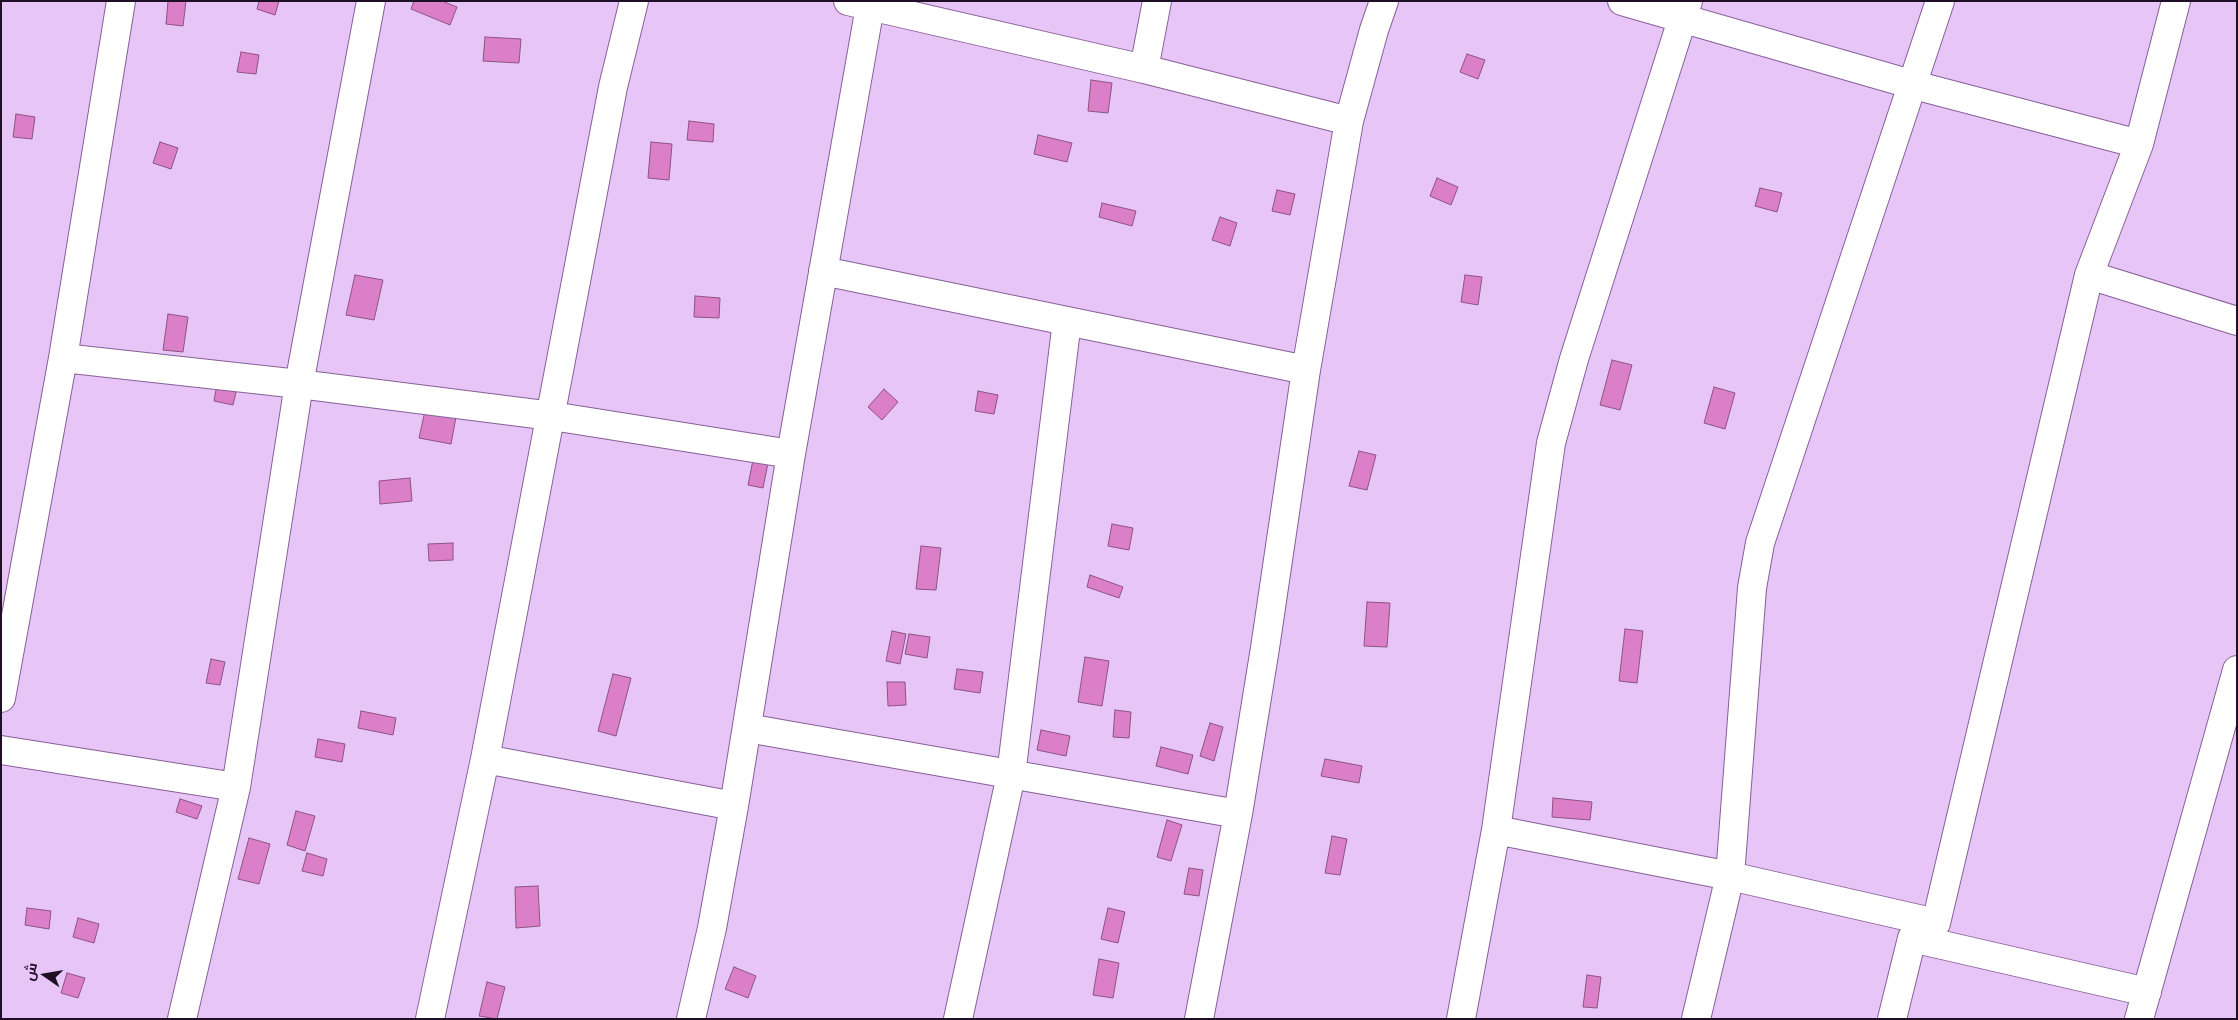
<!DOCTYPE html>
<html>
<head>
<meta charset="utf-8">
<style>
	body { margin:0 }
	#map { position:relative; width:2238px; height:1020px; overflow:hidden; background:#e8c5f7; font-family:"Roboto Serif",Cairo,serif }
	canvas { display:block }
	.frame { position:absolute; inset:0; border:2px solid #1f0f26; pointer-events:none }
	.north { position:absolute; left:20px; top:950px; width:50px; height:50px; -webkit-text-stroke:4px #e8c5f7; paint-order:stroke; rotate:283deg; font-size:14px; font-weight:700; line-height:20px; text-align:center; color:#1f0f26 }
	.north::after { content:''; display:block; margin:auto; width:18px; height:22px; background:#1f0f26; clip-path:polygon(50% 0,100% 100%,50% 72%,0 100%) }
</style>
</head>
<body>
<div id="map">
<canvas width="2238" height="1020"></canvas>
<div class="frame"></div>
<div class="north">ش</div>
</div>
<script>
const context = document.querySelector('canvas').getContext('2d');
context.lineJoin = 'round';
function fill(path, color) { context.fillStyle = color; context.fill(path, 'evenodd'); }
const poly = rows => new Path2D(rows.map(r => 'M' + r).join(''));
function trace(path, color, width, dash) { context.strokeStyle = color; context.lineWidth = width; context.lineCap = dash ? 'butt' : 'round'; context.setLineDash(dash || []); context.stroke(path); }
const building = poly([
	[168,1,186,1,183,26,166,24,168,1],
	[259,1,279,1,275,15,257,9,259,1],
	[414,1,442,1,457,7,450,25,411,9,414,1],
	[485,37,521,39,519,63,483,61,485,37],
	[241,52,259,55,256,74,237,72,241,52],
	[1467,54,1485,60,1478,79,1460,72,1467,54],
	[1091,80,1112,83,1108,113,1088,111,1091,80],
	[16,114,35,117,32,139,13,137,16,114],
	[689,121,714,124,713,142,687,140,689,121],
	[1038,135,1072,143,1067,162,1034,154,1038,135],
	[160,142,178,148,171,169,153,163,160,142],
	[651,142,672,144,669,180,648,178,651,142],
	[1437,178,1458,187,1451,205,1430,196,1437,178],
	[1760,188,1782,193,1777,212,1755,206,1760,188],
	[1277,190,1295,194,1290,215,1272,211,1277,190],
	[1102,203,1136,211,1132,226,1099,217,1102,203],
	[1220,217,1237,223,1230,246,1212,240,1220,217],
	[355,275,383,280,374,320,346,315,355,275],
	[1465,275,1482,277,1478,305,1461,302,1465,275],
	[695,296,720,298,719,318,694,317,695,296],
	[168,314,188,317,183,352,163,350,168,314],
	[1612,360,1632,365,1620,410,1600,405,1612,360],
	[217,384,237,388,233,405,214,401,217,384],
	[1714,387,1735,393,1725,429,1704,423,1714,387],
	[884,389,898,402,882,420,868,407,884,389],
	[978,391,998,395,994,414,975,411,978,391],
	[425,411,456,417,451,444,419,438,425,411],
	[1359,451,1376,455,1367,490,1349,486,1359,451],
	[754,455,769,458,763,488,748,485,754,455],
	[410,478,412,501,380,504,379,481,410,478],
	[1112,524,1133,528,1129,550,1108,546,1112,524],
	[453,543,453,560,429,561,428,544,453,543],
	[921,546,941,548,936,590,916,589,921,546],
	[1090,575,1123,587,1119,598,1087,587,1090,575],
	[1367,602,1390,603,1387,647,1364,646,1367,602],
	[1625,629,1643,631,1637,683,1619,681,1625,629],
	[892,631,906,634,900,664,886,661,892,631],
	[909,634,930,637,927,658,905,654,909,634],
	[1085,657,1109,661,1102,706,1078,702,1085,657],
	[211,659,225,662,220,685,206,683,211,659],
	[957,669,983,672,980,693,954,689,957,669],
	[613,674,631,678,616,736,598,731,613,674],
	[887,682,905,682,906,705,888,706,887,682],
	[1115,710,1131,712,1129,738,1113,737,1115,710],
	[361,711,396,718,393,735,358,728,361,711],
	[1210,723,1223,727,1214,761,1200,756,1210,723],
	[1041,730,1070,736,1066,756,1037,750,1041,730],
	[318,739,345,744,342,762,315,757,318,739],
	[1161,747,1193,755,1188,774,1156,766,1161,747],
	[1325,759,1362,766,1359,783,1321,776,1325,759],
	[1553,798,1592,802,1590,820,1552,817,1553,798],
	[180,799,202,806,197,819,176,812,180,799],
	[296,811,315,816,305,851,287,845,296,811],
	[1167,820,1182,825,1171,861,1157,857,1167,820],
	[1332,836,1347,839,1340,875,1325,873,1332,836],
	[249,838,270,844,259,884,238,879,249,838],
	[307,853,327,859,323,876,302,871,307,853],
	[1189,868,1203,870,1199,896,1184,894,1189,868],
	[538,886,540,926,516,928,515,887,538,886],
	[27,908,51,911,49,929,25,925,27,908],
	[1108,908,1125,912,1118,943,1101,939,1108,908],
	[78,918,99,924,94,943,73,937,78,918],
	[1099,959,1119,963,1113,998,1093,995,1099,959],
	[734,967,756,976,748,998,725,989,734,967],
	[67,973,85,978,78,998,61,993,67,973],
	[1587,975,1601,977,1597,1008,1583,1007,1587,975],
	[487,982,505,987,497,1019,479,1016,487,982]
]);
fill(building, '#db7fc8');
trace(building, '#8c5380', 1);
const minor = poly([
	[848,1,1144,69,1349,121],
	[1622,1,1914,85,2139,144],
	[1144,69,1157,1],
	[823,271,1306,370],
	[2089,275,2237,321],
	[63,358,299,384,552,416,791,454],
	[1,698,63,358,121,1],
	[747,728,1238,814],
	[1,750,236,787],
	[485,759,734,806],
	[1496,830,1730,876,1936,923],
	[1912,938,2147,992],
	[182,1019,236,787,299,384,371,1],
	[430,1019,485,759,613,87,634,1],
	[691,1019,712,928,734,806,791,454,871,1],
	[958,1019,1011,775,1067,321],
	[1199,1019,1238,814,1265,648,1306,370,1349,121,1374,30,1384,1],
	[1461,1019,1496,830,1551,443,1574,359,1688,1],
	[1696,1019,1730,876,1752,588,1760,543,1940,1],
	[1892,1019,1912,938,1936,923,2089,275,2139,144,2176,1],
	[2139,1019,2237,670]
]);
trace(minor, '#876099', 30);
trace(minor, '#fff', 28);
</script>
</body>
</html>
